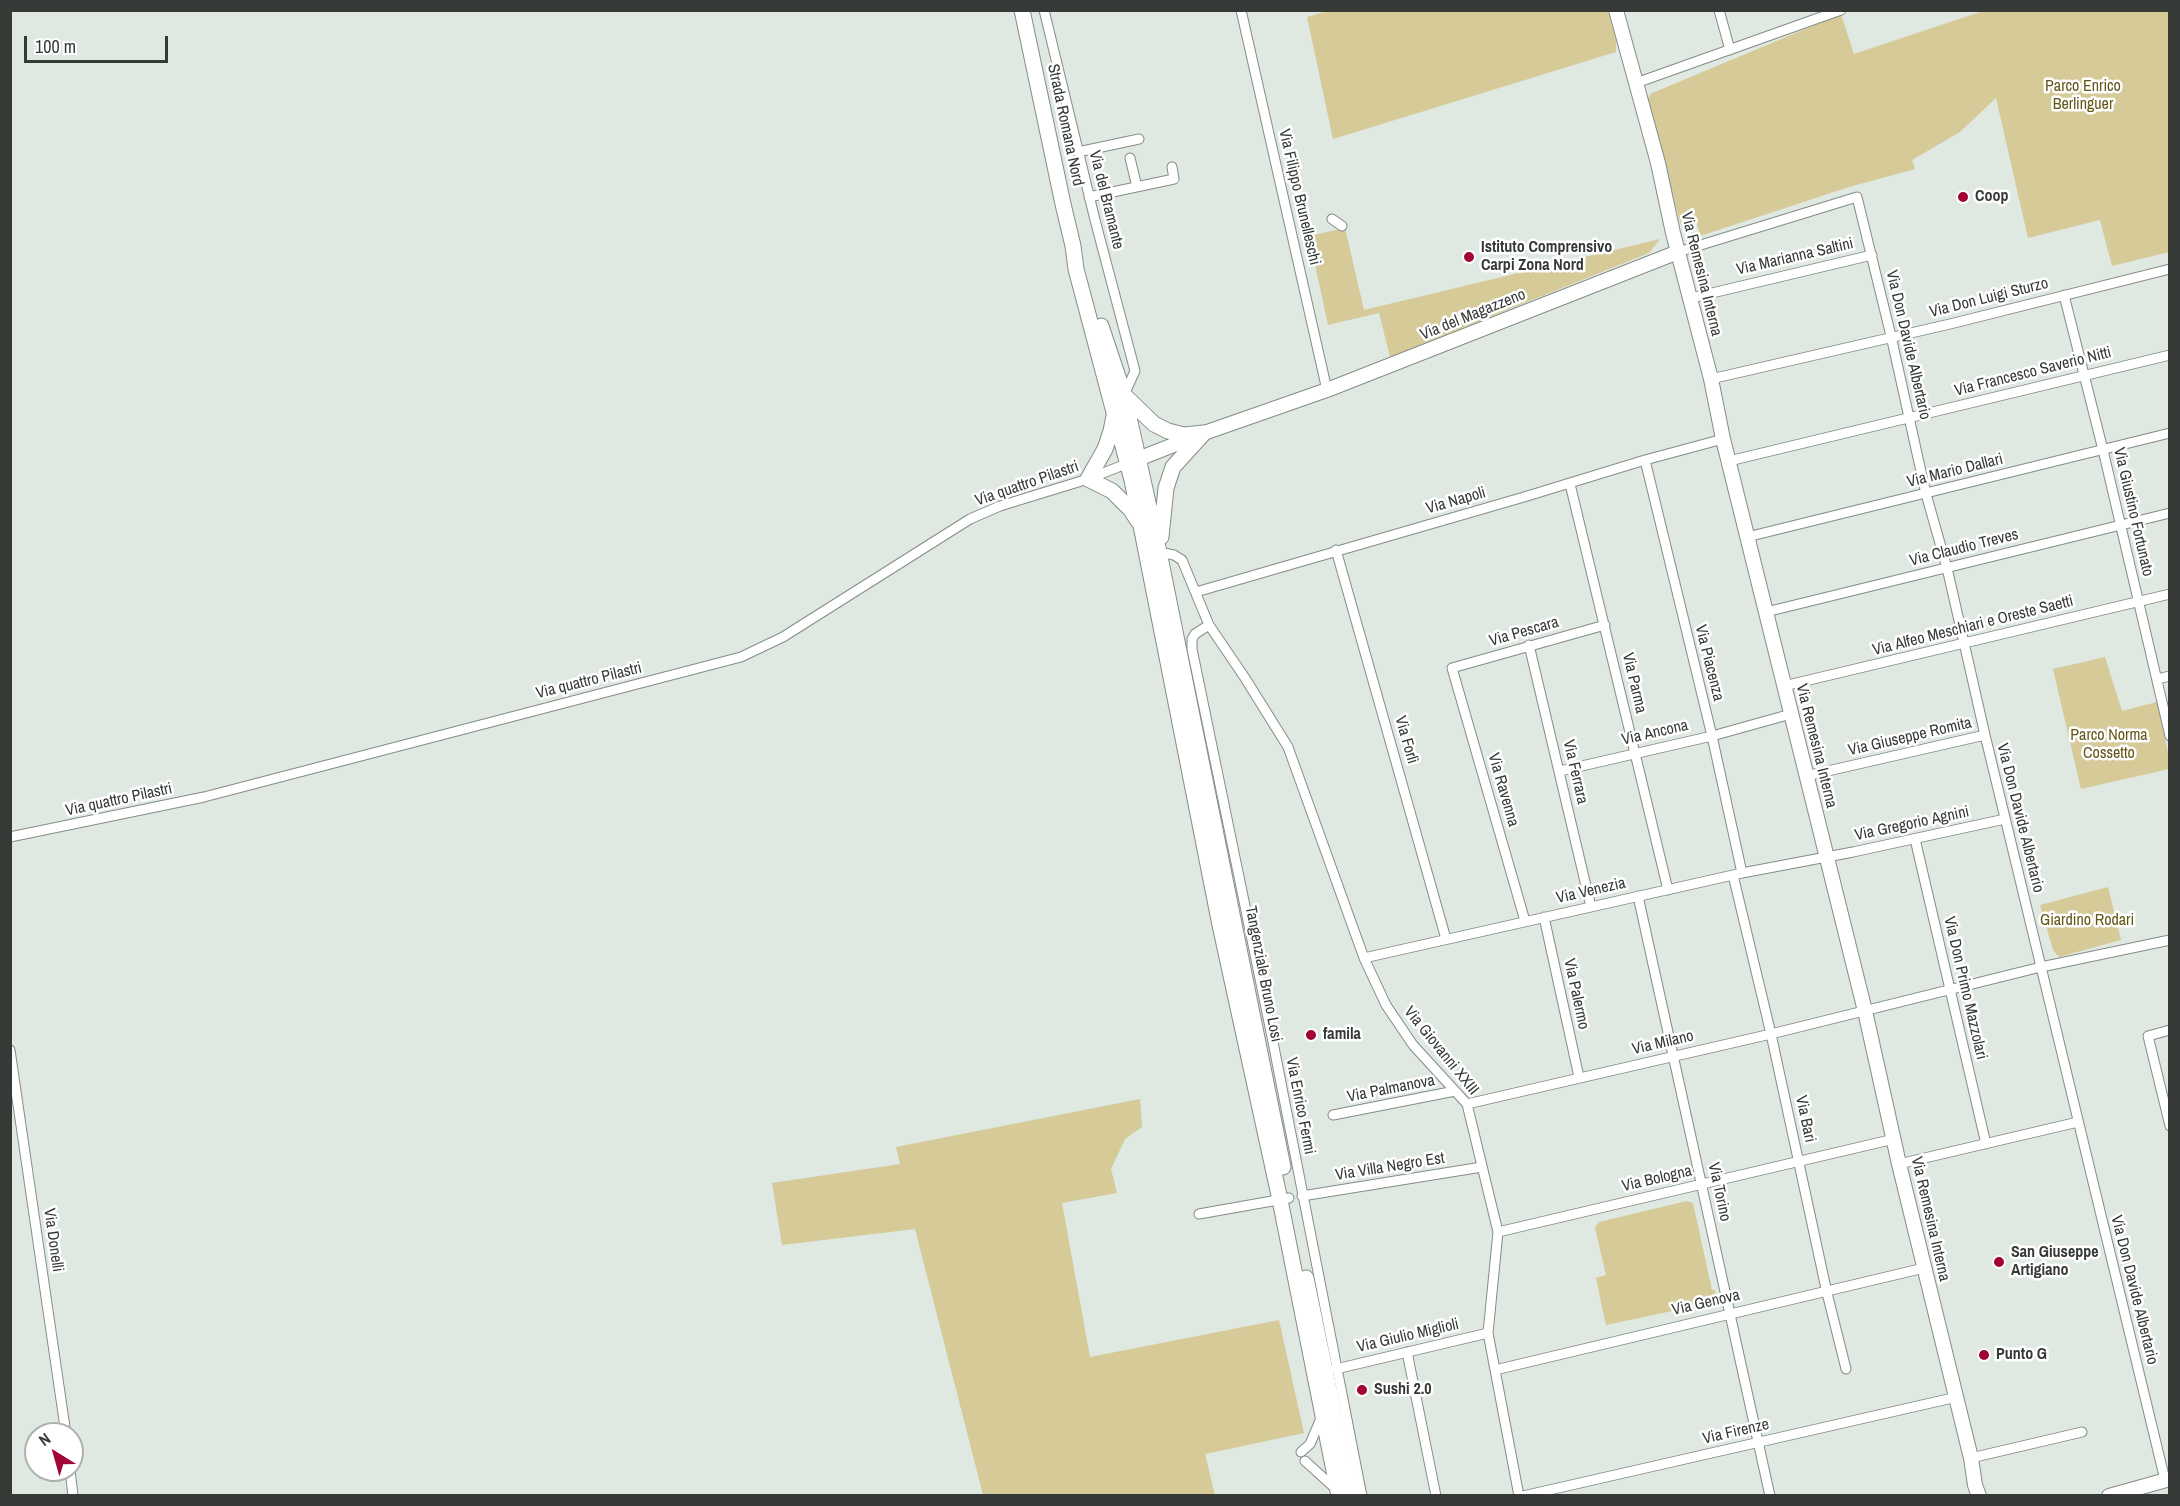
<!DOCTYPE html>
<html>
<head>
<meta charset="utf-8">
<style>
	body { margin:0 }
	#map { position:relative; width:2180px; height:1506px; overflow:hidden; background:#dfe8e1; font-family:"Archivo Narrow",sans-serif }
	canvas { display:block }
	.frame { position:absolute; inset:0; border:12px solid #363a37; pointer-events:none }
	.north { position:absolute; left:24px; top:1422px; width:60px; height:60px; box-sizing:border-box; background:#fff; border:2px solid #afb0af; border-radius:50%; rotate:323deg; font-size:16px; font-weight:700; line-height:24px; text-align:center; color:#363a37 }
	.north::after { content:''; display:block; margin:auto; width:21px; height:27px; background:#a20436; clip-path:polygon(50% 0,100% 100%,50% 72%,0 100%) }
	.scale { position:absolute; left:24px; top:36px; width:144px; height:27px; box-sizing:border-box; border:3px solid #363a37; border-top:0; padding-left:8px; font-size:18px; line-height:21px; white-space:nowrap; color:#363a37; -webkit-text-stroke:4px #fff; paint-order:stroke }
</style>
</head>
<body>
<div id="map">
<canvas width="2180" height="1506"></canvas>
<div class="frame"></div>
<div class="north">N</div>
<div class="scale">100 m</div>
</div>
<script>
const context = document.querySelector('canvas').getContext('2d');
context.lineJoin = 'round';
function fill(path, color) { context.fillStyle = color; context.fill(path, 'evenodd'); }
const poly = rows => new Path2D(rows.map(r => 'M' + r).join(''));
function trace(path, color, width, dash) { context.strokeStyle = color; context.lineWidth = width; context.lineCap = dash ? 'butt' : 'round'; context.setLineDash(dash || []); context.stroke(path); }
function write(font, color, halo, rows, align = 'center') {
  context.font = font + ' "Archivo Narrow",sans-serif'; context.lineWidth = 5; context.setLineDash([]); context.textBaseline = 'middle'; context.strokeStyle = halo; context.fillStyle = color; for (const [text, x, y, turn = 0] of rows) {
    context.save(); context.translate(x, y); context.rotate((+turn || 0) * Math.PI / 180); context.textAlign = isNaN(turn) ? turn : align; if (halo) context.strokeText(text, 0, 0); context.fillText(text, 0, 0); context.restore();
  }
}
fill(poly([
	[1331,10,1608,11,1616,41,1616,52,1333,139,1307,17],
	[1983,11,2169,11,2169,252,2112,266,2100,220,2028,238,1996,98,1960,132,1912,160,1915,169,1849,187,1700,236,1696,220,1681,225,1647,101,1650,94,1841,14,1854,54],
	[1345,228,1364,310,1660,239,1649,253,1390,357,1379,313,1328,325,1309,236],
	[2105,657,2122,711,2157,702,2169,757,2169,769,2081,789,2053,669],
	[2108,887,2121,940,2059,957,2053,950,2040,905],
	[1140,1099,1142,1127,1125,1139,1111,1169,1117,1193,1062,1203,1090,1357,1279,1320,1304,1433,1205,1454,1215,1495,983,1495,915,1229,782,1245,772,1183,900,1164,896,1147],
	[1687,1201,1693,1203,1712,1290,1715,1290,1717,1299,1715,1302,1606,1325,1596,1278,1606,1275,1595,1228,1599,1222]
]), '#d5ca98');
const street = poly([
	[1044,10,1095,220,1135,371,1124,395],
	[1241,10,1327,390],
	[1719,10,1730,50],
	[1636,83,1841,10],
	[1078,152,1139,139],
	[1130,158,1137,187],
	[1089,197,1174,179,1172,167],
	[1332,219,1342,226],
	[1678,252,1857,197,1891,336,1926,494,1947,568,1985,735,2165,1480],
	[2064,295,2103,450,2170,736],
	[1691,298,1872,255],
	[1711,379,1950,324,2170,269],
	[1645,460,1712,736,1742,873],
	[1729,461,2170,355],
	[1570,484,1668,890],
	[1747,537,2170,433],
	[1336,550,1446,939],
	[1159,552,1174,555,1182,560,1209,625,1245,678,1288,747,1364,958,1386,1005,1413,1045,1467,1104,1498,1232,1488,1333,1519,1496],
	[1196,592,1524,497,1645,460,1723,439],
	[1766,612,2170,513],
	[1209,625,1195,634,1192,639,1192,649,1272,1037,1362,1496],
	[1529,645,1591,907],
	[2157,679,2170,676],
	[1784,686,2170,594],
	[1560,771,1712,736,1791,714],
	[1806,776,1985,735],
	[10,837,204,797,741,657,783,637,970,519,1000,506,1088,479,1131,462],
	[1915,839,1986,1144],
	[1733,875,1771,1034,1827,1293,1846,1369],
	[1638,896,1770,1496],
	[1544,917,1579,1077],
	[1525,921,1452,668,1605,625],
	[1364,958,1742,873,1853,852,2005,819],
	[2170,1030,2148,1036,2170,1126],
	[10,1050,66,1434],
	[1467,1104,1771,1034,2041,967,2170,940],
	[1333,1115,1455,1091],
	[1899,1164,2078,1122],
	[1302,1196,1482,1167],
	[1199,1214,1289,1198],
	[1498,1232,1894,1139],
	[1407,1352,1436,1496],
	[1336,1369,1488,1333],
	[1495,1370,1924,1268],
	[1301,1452,1310,1444,1322,1416],
	[1971,1458,2082,1432],
	[1305,1461,1337,1490],
	[70,1470,73,1496],
	[1523,1496,1957,1397]
]);
const secondary = poly([
	[1616,10,1658,163,1673,233,1711,379,1723,439,1865,1011,1899,1164,1971,1458,1975,1485,1979,1496],
	[1138,459,1204,433,1327,390,1678,252],
	[2109,1496,2170,1479]
]);
const primary = poly([
	[1022,10,1063,204,1073,246,1076,269,1132,480,1220,925,1280,1200,1339,1496],
	[1101,326,1124,395,1159,552,1283,1167],
	[1124,395,1154,424,1168,431,1184,435,1204,433],
	[1114,416,1111,431,1105,449,1088,479,1112,491,1131,510,1138,521],
	[1161,537,1166,488,1173,467,1204,433],
	[1306,1278,1351,1496]
]);
trace(street, '#848c86', 11);
trace(secondary, '#848c86', 16);
trace(primary, '#848c86', 17);
trace(street, '#fff', 9);
trace(secondary, '#fff', 14);
trace(primary, '#fff', 15);
for (const [x, y, r, color] of [
	[1963,197,6,"#a20436"],
	[1469,257,6,"#a20436"],
	[1311,1035,6,"#a20436"],
	[1999,1262,6,"#a20436"],
	[1984,1355,6,"#a20436"],
	[1362,1390,6,"#a20436"]
]) { const dot = new Path2D(); dot.arc(x, y, r, 0, 2 * Math.PI); context.fillStyle = color; context.fill(dot); trace(dot, '#fff', 2); }
write('16px', '#635617', '#fff', [
	["Parco Enrico",2083,87],
	["Berlinguer",2083,105],
	["Parco Norma",2109,736],
	["Cossetto",2109,754],
	["Giardino Rodari",2087,921]
]);
write('16px', '#363a37', '#fff', [
	["Strada Romana Nord",1065,125,78],
	["Via Filippo Brunelleschi",1299,197,77],
	["Via del Bramante",1106,200,76],
	["Via Marianna Saltini",1795,257,-13],
	["Via Remesina Interna",1701,274,76],
	["Via Don Luigi Sturzo",1989,298,-14],
	["Via del Magazzeno",1473,315,-22],
	["Via Don Davide Albertario",1908,345,77],
	["Via Francesco Saverio Nitti",2033,372,-14],
	["Via Mario Dallari",1955,471,-14],
	["Via quattro Pilastri",1027,484,-19],
	["Via Napoli",1456,501,-16],
	["Via Giustino Fortunato",2133,512,77],
	["Via Claudio Treves",1964,548,-14],
	["Via Alfeo Meschiari e Oreste Saetti",1973,626,-14],
	["Via Pescara",1524,632,-16],
	["Via Piacenza",1709,663,76],
	["Via quattro Pilastri",589,681,-14],
	["Via Parma",1634,683,77],
	["Via Ancona",1655,733,-13],
	["Via Giuseppe Romita",1910,737,-13],
	["Via Forlì",1406,740,74],
	["Via Remesina Interna",1816,746,76],
	["Via Ferrara",1575,772,77],
	["Via Ravenna",1503,790,74],
	["Via quattro Pilastri",119,800,-12],
	["Via Don Davide Albertario",2020,818,76],
	["Via Gregorio Agnini",1912,824,-12],
	["Via Venezia",1591,891,-13],
	["Tangenziale Bruno Losi",1263,974,79],
	["Via Don Primo Mazzolari",1965,988,77],
	["Via Palermo",1576,994,78],
	["Via Milano",1663,1043,-13],
	["Via Giovanni XXIII",1441,1051,51],
	["Via Palmanova",1391,1089,-11],
	["Via Enrico Fermi",1300,1106,79],
	["Via Bari",1805,1119,78],
	["Via Villa Negro Est",1390,1167,-9],
	["Via Bologna",1657,1179,-13],
	["Via Torino",1719,1192,78],
	["Via Remesina Interna",1930,1219,77],
	["Via Donelli",53,1240,82],
	["Via Don Davide Albertario",2134,1290,76],
	["Via Genova",1706,1303,-13],
	["Via Giulio Miglioli",1408,1336,-13],
	["Via Firenze",1736,1432,-13]
]);
write('bold 16px', '#363a37', '#fff', [
	["Coop",1975,197],
	["Istituto Comprensivo",1481,248],
	["Carpi Zona Nord",1481,266],
	["famila",1323,1035],
	["San Giuseppe",2011,1253],
	["Artigiano",2011,1271],
	["Punto G",1996,1355],
	["Sushi 2.0",1374,1390]
], 'left');
</script>
</body>
</html>
